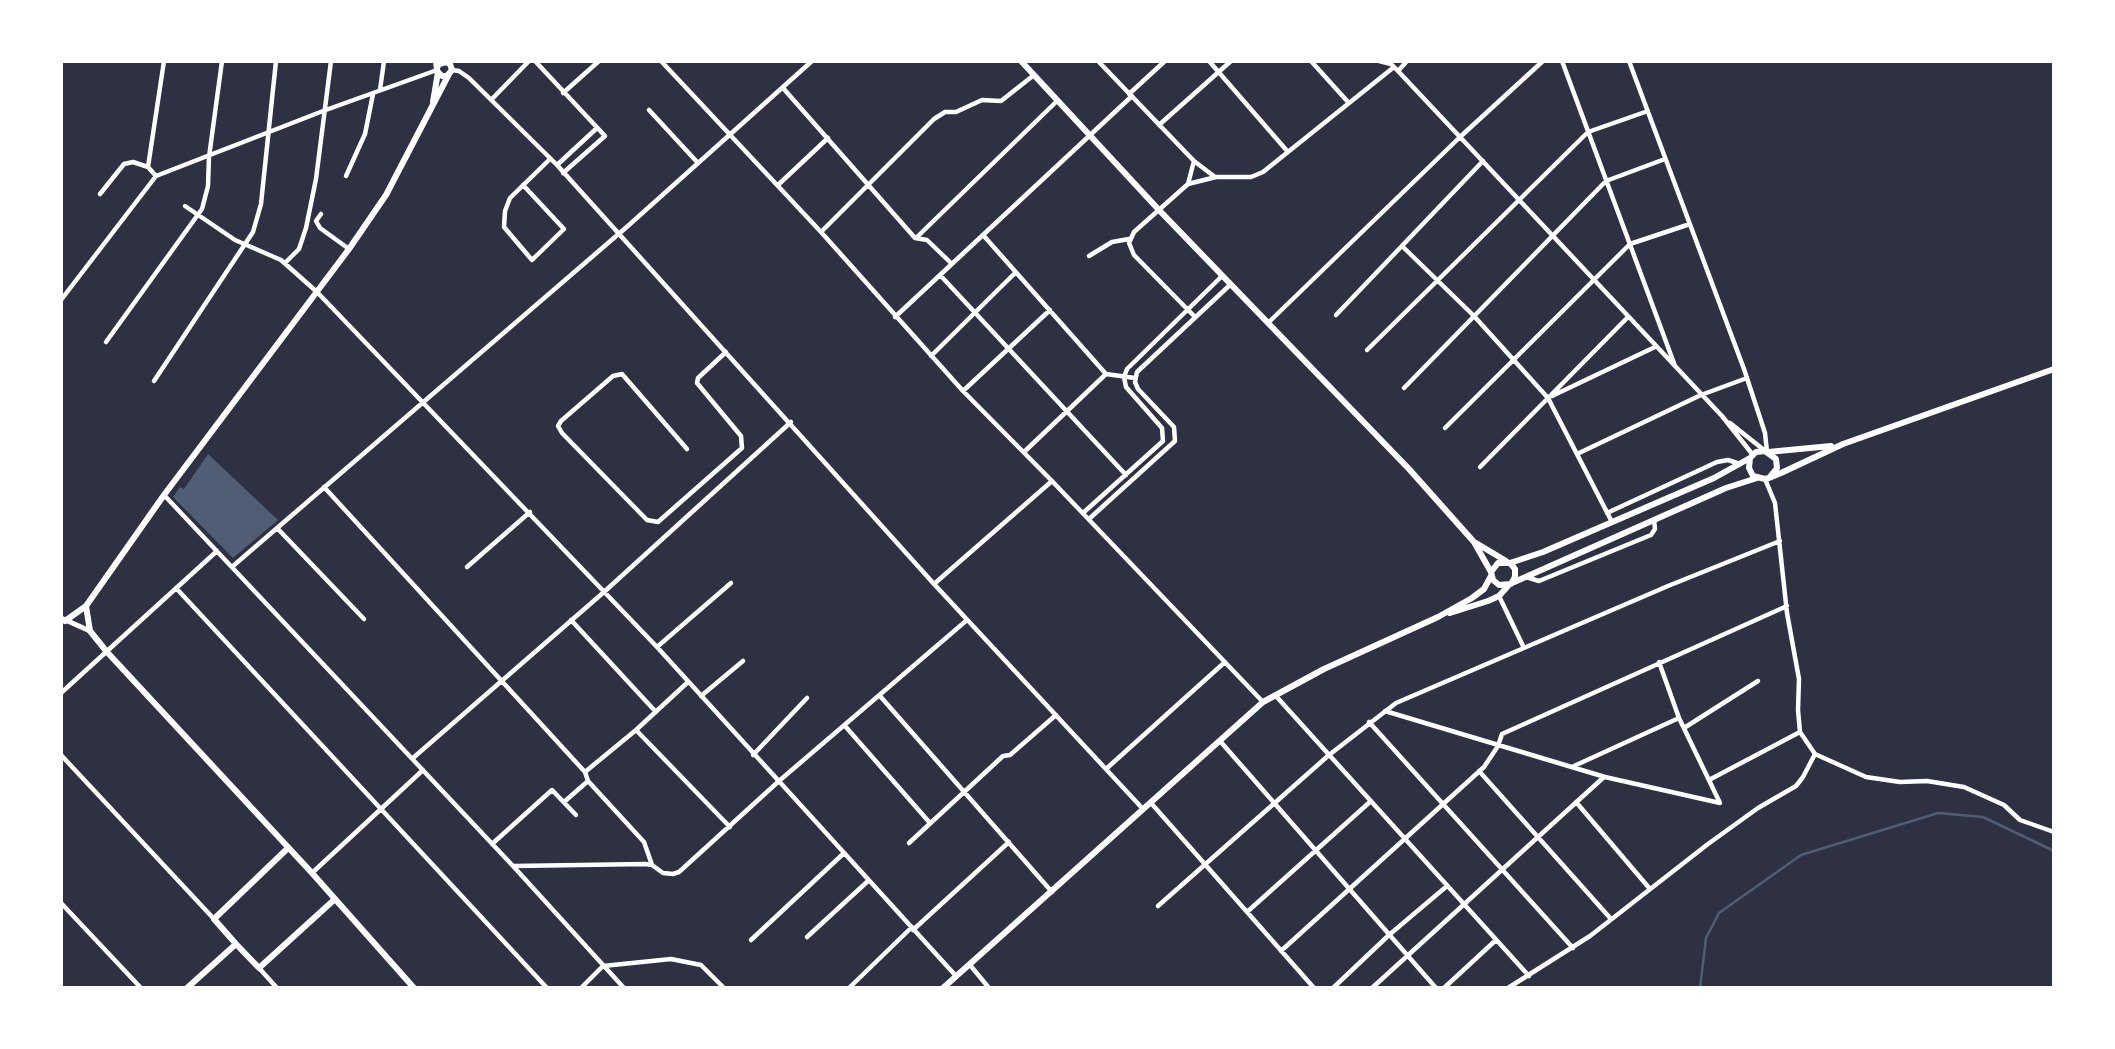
<!DOCTYPE html>
<html>
<head>
<meta charset="utf-8">
<style>
	body { margin:0 }
	#map { position:relative; width:2115px; height:1049px; overflow:hidden; background:#2d3142; font-family:Cabin,sans-serif }
	canvas { display:block }
	.frame { position:absolute; inset:0; border:63px solid #fff; pointer-events:none }
</style>
</head>
<body>
<div id="map">
<canvas width="2115" height="1049"></canvas>
<div class="frame"></div>
</div>
<script>
const g = document.querySelector('canvas').getContext('2d');
g.lineJoin = 'round';
function fillPath(path, color) {
  g.fillStyle = color;
  g.fill(path, 'evenodd');
}
function toPath(rows) {
  const path = new Path2D();
  for (const r of rows) {
    path.moveTo(r[0], r[1]);
    for (let i = 2; i < r.length; i += 2) path.lineTo(r[i], r[i + 1]);
  }
  return path;
}
function strokePath(path, color, width, dash) {
  g.strokeStyle = color;
  g.lineWidth = width;
  g.lineCap = dash ? 'butt' : 'round';
  g.setLineDash(dash || []);
  g.stroke(path);
}
fillPath(toPath([
	[208,454,278,520,233,558,173,497,180,487,184,489]
]), '#4f5d75');
strokePath(toPath([
	[1700,988,1706,938,1719,913,1801,855,1938,813,1983,817,2054,851]
]), '#4f5d75', 2.5);
strokePath(toPath([
	[535,61,605,136,563,173],
	[661,61,821,232,963,391,1052,481,1263,702],
	[1098,61,1194,161,1188,184,1134,232,1129,243,1134,255,1195,317],
	[1209,61,1288,152],
	[1311,61,1348,102],
	[1379,61,1391,64,1398,71,1722,416,1753,455],
	[1562,61,1675,366],
	[1629,61,1744,369,1765,433,1767,452],
	[452,70,459,71,469,78,557,165,934,584,1143,809],
	[1398,71,1407,61],
	[783,88,915,238,927,240,952,264],
	[380,90,384,61],
	[563,93,599,61],
	[1129,94,1165,61],
	[491,100,529,61],
	[649,110,698,163],
	[1159,125,1231,61],
	[1194,161,1215,177],
	[557,165,597,128],
	[156,176,148,167,164,61],
	[346,176,365,134,373,94],
	[1188,184,1216,177,1251,177,1263,172,1394,67],
	[523,185,564,229,532,260,504,227,505,211,510,198,550,159],
	[778,185,828,138],
	[100,194,124,164,133,162,148,167],
	[185,206,235,240,281,260,317,292,657,647,956,976],
	[321,214,316,221,320,228,349,249],
	[821,232,934,119,945,112,956,112,982,100,1001,101,1034,75],
	[983,235,1106,374,1135,378],
	[916,238,1057,101],
	[1402,246,1474,316,1548,398,1612,522],
	[1089,256,1112,242,1129,239],
	[285,263,299,249,306,228,316,179,331,61],
	[940,275,1126,475],
	[61,300,156,176,323,111,437,70],
	[1336,315,1483,161],
	[895,317,1132,96],
	[1268,323,1460,137,1543,61],
	[106,342,202,209,208,186,209,157,222,61],
	[1367,350,1588,132,1648,111],
	[931,356,1016,272],
	[154,381,253,232,261,204,276,61],
	[1404,388,1606,181,1665,159],
	[963,391,1050,310],
	[1552,396,1655,347],
	[1730,423,1764,450],
	[1445,428,1630,244,1690,224],
	[687,449,622,374,613,376,561,421,558,426,562,433,647,520,658,522,742,448,741,436,697,383,698,378,726,352],
	[1024,452,1106,374],
	[1577,454,1701,395,1747,378],
	[1480,467,1628,317],
	[1765,479,1775,503,1787,613,1799,679,1798,710,1800,732,1815,754,1866,777,1900,782,1927,781,1964,787,2004,805,2020,820,2054,832],
	[324,487,585,772,588,781,644,842,652,865],
	[164,495,513,866,624,988],
	[1083,513,1163,441,1162,428,1126,387,1124,377,1127,369,1222,276],
	[1607,513,1717,462,1728,460,1740,464],
	[1089,519,1175,441,1174,427,1138,389,1135,382,1137,372,1231,284],
	[278,529,364,619],
	[233,566,629,225,812,61],
	[467,567,530,512],
	[1526,577,1539,581,1651,535,1655,529,1654,520],
	[934,584,1052,481],
	[176,588,547,988],
	[1499,596,1524,648],
	[571,620,656,712],
	[657,647,731,583],
	[1659,662,1679,718,1720,803],
	[61,693,217,551],
	[1275,695,1529,976],
	[701,696,743,661],
	[880,696,1052,892],
	[1385,711,1605,777,1720,803],
	[1369,722,1573,948],
	[845,726,930,823],
	[1684,728,1758,681],
	[636,730,730,827],
	[1220,741,1436,988],
	[61,755,214,919],
	[753,755,807,698],
	[413,758,604,592,791,422],
	[1574,766,1679,718],
	[1106,769,1225,662],
	[1479,771,1611,919],
	[585,772,636,730,688,682],
	[1709,780,1800,732],
	[564,802,588,781],
	[1576,802,1650,889],
	[1151,803,1314,988],
	[909,843,1003,756,1010,755,1056,715],
	[492,844,552,790,576,815],
	[514,866,645,864,652,865,663,873,673,874,679,872,779,781,967,620],
	[312,873,423,770],
	[61,903,141,988],
	[1158,906,1329,755,1396,703,1668,586,1780,541],
	[1247,912,1371,801],
	[913,930,1009,842],
	[807,937,868,881],
	[751,940,843,854],
	[1281,951,1484,767,1498,746,1502,734,1787,606],
	[970,965,989,988],
	[259,968,277,988],
	[581,988,603,966,671,959,701,965,724,988],
	[849,988,912,927],
	[1333,988,1389,935,1447,886],
	[1372,988,1604,777],
	[1444,988,1496,940],
	[1508,988,1590,936,1708,844,1758,808,1796,786,1803,777,1815,754]
]), '#fff', 4.5);
strokePath(toPath([
	[61,618,90,631]
]), '#fff', 5);
strokePath(toPath([
	[1021,61,1159,210,1409,469,1474,542,1491,572],
	[1476,543,1506,561]
]), '#fff', 6);
strokePath(toPath([
	[436,61,437,70,438,72,442,76,447,76,452,70,450,64,446,62,439,64,437,68],
	[433,102,438,72],
	[1768,452,1831,446],
	[1769,478,1777,468,1776,459,1765,451,1756,452,1750,458,1749,468,1753,476,1765,479,1769,478,1781,473,1843,444,2054,369],
	[1510,563,1515,569,1515,577,1511,584,1499,585,1493,580,1491,572,1498,563,1510,563,1543,552,1714,478,1750,458],
	[1512,583,1726,488,1757,478],
	[1450,613,1488,601,1499,596,1508,586],
	[65,621,86,606],
	[287,849,214,919,236,944,259,968,335,899],
	[187,988,236,944],
	[414,988,312,873,107,652,90,631,86,606,164,495,349,249,386,195,449,74],
	[943,988,1263,702,1324,669,1438,617,1472,598,1484,589,1491,576]
]), '#fff', 6);
</script>
</body>
</html>
